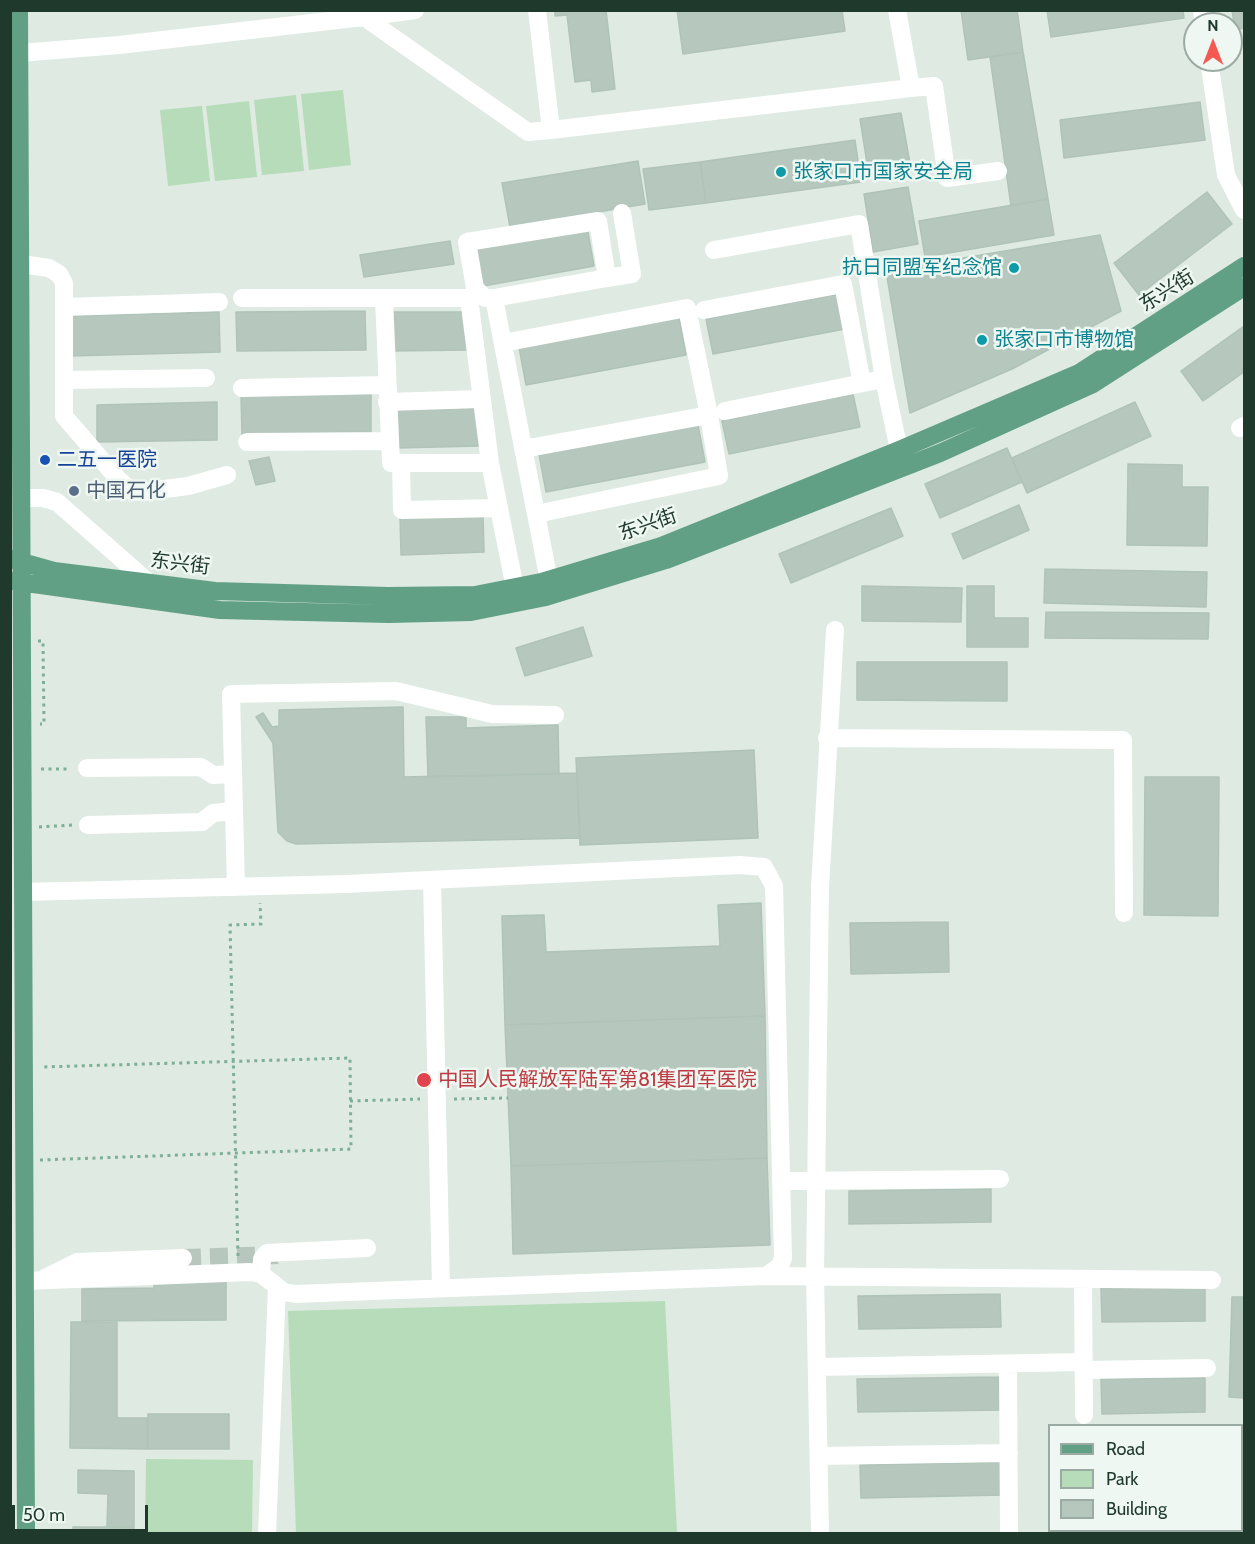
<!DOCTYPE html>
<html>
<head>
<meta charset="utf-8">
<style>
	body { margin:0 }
	#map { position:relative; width:1255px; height:1544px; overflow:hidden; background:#deeae2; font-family:Cabin,sans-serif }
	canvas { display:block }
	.frame { position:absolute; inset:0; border:12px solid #1f3a2d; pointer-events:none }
	.legend { position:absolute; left:1048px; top:1424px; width:195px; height:108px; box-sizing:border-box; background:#eef7f1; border:2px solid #9baba3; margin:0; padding:8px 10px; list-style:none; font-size:18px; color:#1f3a2d }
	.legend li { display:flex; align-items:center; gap:12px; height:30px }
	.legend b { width:30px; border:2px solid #9baba3 }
	.north { position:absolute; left:1183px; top:12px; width:60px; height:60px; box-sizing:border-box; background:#eef7f1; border:2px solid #9baba3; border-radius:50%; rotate:0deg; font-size:16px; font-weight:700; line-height:24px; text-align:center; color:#1f3a2d }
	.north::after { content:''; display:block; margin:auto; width:21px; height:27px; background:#f45952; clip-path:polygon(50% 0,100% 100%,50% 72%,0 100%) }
	.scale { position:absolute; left:12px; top:1505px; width:136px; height:27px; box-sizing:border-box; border:3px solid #1f3a2d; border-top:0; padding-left:8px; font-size:18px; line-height:21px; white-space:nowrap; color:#1f3a2d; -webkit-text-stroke:4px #eef7f1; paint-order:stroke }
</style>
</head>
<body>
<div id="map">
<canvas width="1255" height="1544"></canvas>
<div class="frame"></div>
<ul class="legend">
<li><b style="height:8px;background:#61a084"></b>Road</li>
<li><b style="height:16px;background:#b6dcb9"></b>Park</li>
<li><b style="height:16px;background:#b6c8bd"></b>Building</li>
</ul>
<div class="north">N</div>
<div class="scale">50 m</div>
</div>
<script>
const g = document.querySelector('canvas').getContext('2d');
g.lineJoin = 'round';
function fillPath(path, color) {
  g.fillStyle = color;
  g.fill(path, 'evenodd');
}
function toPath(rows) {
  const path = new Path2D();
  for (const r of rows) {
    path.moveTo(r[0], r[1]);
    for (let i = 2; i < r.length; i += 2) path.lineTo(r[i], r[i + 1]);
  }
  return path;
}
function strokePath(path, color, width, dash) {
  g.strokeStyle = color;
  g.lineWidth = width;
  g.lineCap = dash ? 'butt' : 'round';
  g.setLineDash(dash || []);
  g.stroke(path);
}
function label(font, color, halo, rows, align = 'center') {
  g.font = font + ' Cabin,"Noto Sans SC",sans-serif';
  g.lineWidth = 5;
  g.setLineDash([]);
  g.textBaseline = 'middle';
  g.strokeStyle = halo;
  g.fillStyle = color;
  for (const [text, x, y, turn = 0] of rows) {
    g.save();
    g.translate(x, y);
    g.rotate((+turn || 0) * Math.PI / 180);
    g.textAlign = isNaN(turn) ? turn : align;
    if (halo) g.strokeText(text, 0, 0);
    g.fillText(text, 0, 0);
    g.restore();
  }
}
fillPath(toPath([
	[343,90,351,165,309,170,301,94],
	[296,95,304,171,262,175,254,100],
	[249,101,257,177,215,181,206,106],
	[202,106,210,181,168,186,160,110],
	[665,1301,677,1533,296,1533,288,1311],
	[146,1459,253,1460,252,1533,145,1533]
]), '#b6dcb9');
const building = toPath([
	[555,10,606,10,615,89,592,92,591,80,575,82,567,15,555,16,555,10],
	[677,10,842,10,845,31,683,54,677,10],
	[961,10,1017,10,1023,52,968,60,961,10],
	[1047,10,1183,10,1184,18,1051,37,1047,10],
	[1232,10,1244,10,1244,32,1244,28,1235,30,1232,10],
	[1023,52,1048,199,1011,206,990,57,1023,52],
	[1200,102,1205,140,1064,158,1060,120,1200,102],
	[901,113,911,169,869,176,860,119,901,113],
	[855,140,861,182,706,203,700,162,855,140],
	[638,161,645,204,510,227,502,183,638,161],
	[700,162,706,203,649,210,643,169,700,162],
	[908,187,918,244,873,252,864,194,908,187],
	[1207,192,1232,224,1139,295,1114,263,1207,192],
	[1048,199,1054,235,925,257,919,221,1048,199],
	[587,227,594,266,478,287,471,248,587,227],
	[1100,235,1121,311,1012,369,910,413,886,271,1100,235],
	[450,241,454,264,364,277,360,255,450,241],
	[838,294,845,329,713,354,706,319,838,294],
	[365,311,366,350,237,351,236,312,365,311],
	[219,312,220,352,69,356,68,316,219,312],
	[388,312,467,312,468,350,389,351,388,312],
	[679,317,686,355,526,385,519,347,679,317],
	[1244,326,1244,372,1203,401,1181,371,1244,326],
	[371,394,371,432,242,434,241,395,371,394],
	[853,394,860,427,729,454,722,421,853,394],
	[217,402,217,440,97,442,97,405,217,402],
	[1135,402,1151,436,1027,493,1012,458,1135,402],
	[477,408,479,446,396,448,395,410,477,408],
	[698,425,705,462,546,492,539,454,698,425],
	[1007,448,1022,482,940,518,925,484,1007,448],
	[269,457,275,481,256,485,249,461,269,457],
	[1128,464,1182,465,1182,487,1208,487,1207,546,1127,545,1128,464],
	[1019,505,1029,530,963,559,952,534,1019,505],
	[891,508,903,536,791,583,779,554,891,508],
	[483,514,484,552,401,555,400,516,483,514],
	[1045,569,1207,572,1206,607,1044,603,1045,569],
	[862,586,962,588,961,622,862,621,862,586],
	[967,586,994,586,994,618,1028,618,1028,647,967,647,967,586],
	[1046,612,1209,613,1208,639,1045,638,1046,612],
	[583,627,592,656,525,676,516,648,583,627],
	[857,662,1007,662,1007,701,857,700,857,662],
	[403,707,404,777,577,773,580,838,296,844,287,841,278,832,273,743,256,717,263,713,272,727,279,726,279,710,403,707],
	[426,717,466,717,466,728,558,725,559,774,428,777,426,717],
	[754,750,758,838,580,845,576,758,754,750],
	[1145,777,1219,777,1218,916,1144,915,1145,777],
	[761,903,765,1016,505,1025,502,916,544,915,546,952,720,946,718,905,761,903],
	[948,922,949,972,851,974,850,923,948,922],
	[765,1016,767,1158,511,1166,505,1025,765,1016],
	[767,1158,770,1245,513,1254,511,1166,767,1158],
	[991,1189,991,1222,849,1224,849,1191,991,1189],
	[226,1281,226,1320,82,1321,82,1289,154,1288,154,1282,226,1281],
	[1205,1287,1205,1321,1102,1322,1101,1288,1205,1287],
	[1000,1294,1001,1327,859,1329,858,1296,1000,1294],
	[1232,1297,1244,1297,1244,1398,1229,1397,1232,1297],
	[71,1322,117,1322,117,1418,147,1418,147,1449,70,1448,71,1322],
	[999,1377,1000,1410,858,1412,857,1379,999,1377],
	[1205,1378,1205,1412,1102,1414,1101,1379,1205,1378],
	[148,1414,229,1414,229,1449,148,1449,148,1414],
	[1003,1462,1003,1495,861,1498,860,1465,1003,1462],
	[78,1470,134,1471,134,1527,107,1527,108,1494,78,1493,78,1470],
	[73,1527,134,1527,134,1534,73,1534,73,1527]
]);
fillPath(building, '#b6c8bd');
strokePath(building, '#b0c3b8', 1.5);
strokePath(toPath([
	[183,1258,278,1255]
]), '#b8c7be', 18, [18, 9]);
strokePath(toPath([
	[38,641,43,641,44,724,40,724],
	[41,769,71,769],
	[39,827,72,825],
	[454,1099,508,1098],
	[350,1101,420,1099],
	[40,1160,351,1149,350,1058,41,1067],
	[238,1256,230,925,261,924,260,903]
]), '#7eae95', 3, [3, 4.5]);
strokePath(toPath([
	[537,10,551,130,911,88,897,10],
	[1202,10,1204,24],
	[364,17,528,132,551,130],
	[364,17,415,10],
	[19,53,119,45,364,17,369,10],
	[1209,60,1226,175,1244,210],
	[911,88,934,86,947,178,998,171],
	[714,250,859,224,884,379,899,450],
	[21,264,49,268,59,274,64,283,64,416,119,480,132,491,141,492,188,486,227,475],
	[607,278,632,274,622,213],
	[242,298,469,298,490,463],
	[384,298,391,463,490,463,515,588],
	[494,298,485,298,475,288,467,242,598,221,607,278,494,298,549,581],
	[64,307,219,302],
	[704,310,843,284,862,383],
	[503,343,687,308,709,415,719,476,536,514],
	[64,380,206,378],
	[242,388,387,385],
	[387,402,481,399],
	[725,411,873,381],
	[1240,428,1244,426],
	[247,442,389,441],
	[523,449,709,415],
	[401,463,402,510,499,508],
	[22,498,43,498,57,502,149,583,148,589],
	[827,738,1123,740,1124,913],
	[87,768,201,767,213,775,233,774],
	[88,825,202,822,213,813,234,811],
	[432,880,441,1288],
	[236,887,231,694,396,691,492,714,555,715],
	[23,892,346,884,740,865,764,867,774,886,783,1258,780,1266,766,1276,295,1294,284,1292,261,1274,250,1272,25,1281],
	[782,1181,1000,1179],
	[261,1274,262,1259,267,1253,367,1248],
	[766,1276,1212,1280],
	[45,1278,77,1262,183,1258],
	[1083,1279,1084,1415],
	[1008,1364,1009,1534],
	[817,1367,1084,1362],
	[1084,1370,1207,1368],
	[819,1456,1009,1453],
	[267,1534,277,1287],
	[820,1534,815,1276,820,888,835,630]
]), '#fff', 18);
strokePath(toPath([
	[19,10,26,1534],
	[11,559,54,571,215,591,388,596,475,595,541,582,661,546,899,450,1079,373,1244,266],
	[12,581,220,610,389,614,471,612,546,597,666,560,940,453,1093,384,1244,287]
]), '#61a084', 18);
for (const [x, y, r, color] of [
	[781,172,6,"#0f9aa8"],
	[1014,268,6,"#0f9aa8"],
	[982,340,6,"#0f9aa8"],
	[45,460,6,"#1a4fb4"],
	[74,491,6,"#5c6f8a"],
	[424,1080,8,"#e0444e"]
]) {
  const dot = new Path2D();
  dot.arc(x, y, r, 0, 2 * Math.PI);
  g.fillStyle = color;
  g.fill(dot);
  strokePath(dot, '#eef7f1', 2);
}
label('20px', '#0d838f', '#eef7f1', [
	["张家口市国家安全局",793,172],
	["抗日同盟军纪念馆",1002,268,"right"],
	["张家口市博物馆",994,340]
], 'left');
label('20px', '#1f3a2d', '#eef7f1', [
	["东兴街",1167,291,-32],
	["东兴街",648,525,-19],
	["东兴街",180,564,7]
]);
label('20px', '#164399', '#eef7f1', [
	["二五一医院",57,460]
], 'left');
label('20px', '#4e5e75', '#eef7f1', [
	["中国石化",86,491]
], 'left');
label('20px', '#be3a42', '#eef7f1', [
	["中国人民解放军陆军第81集团军医院",438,1080]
], 'left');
</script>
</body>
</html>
